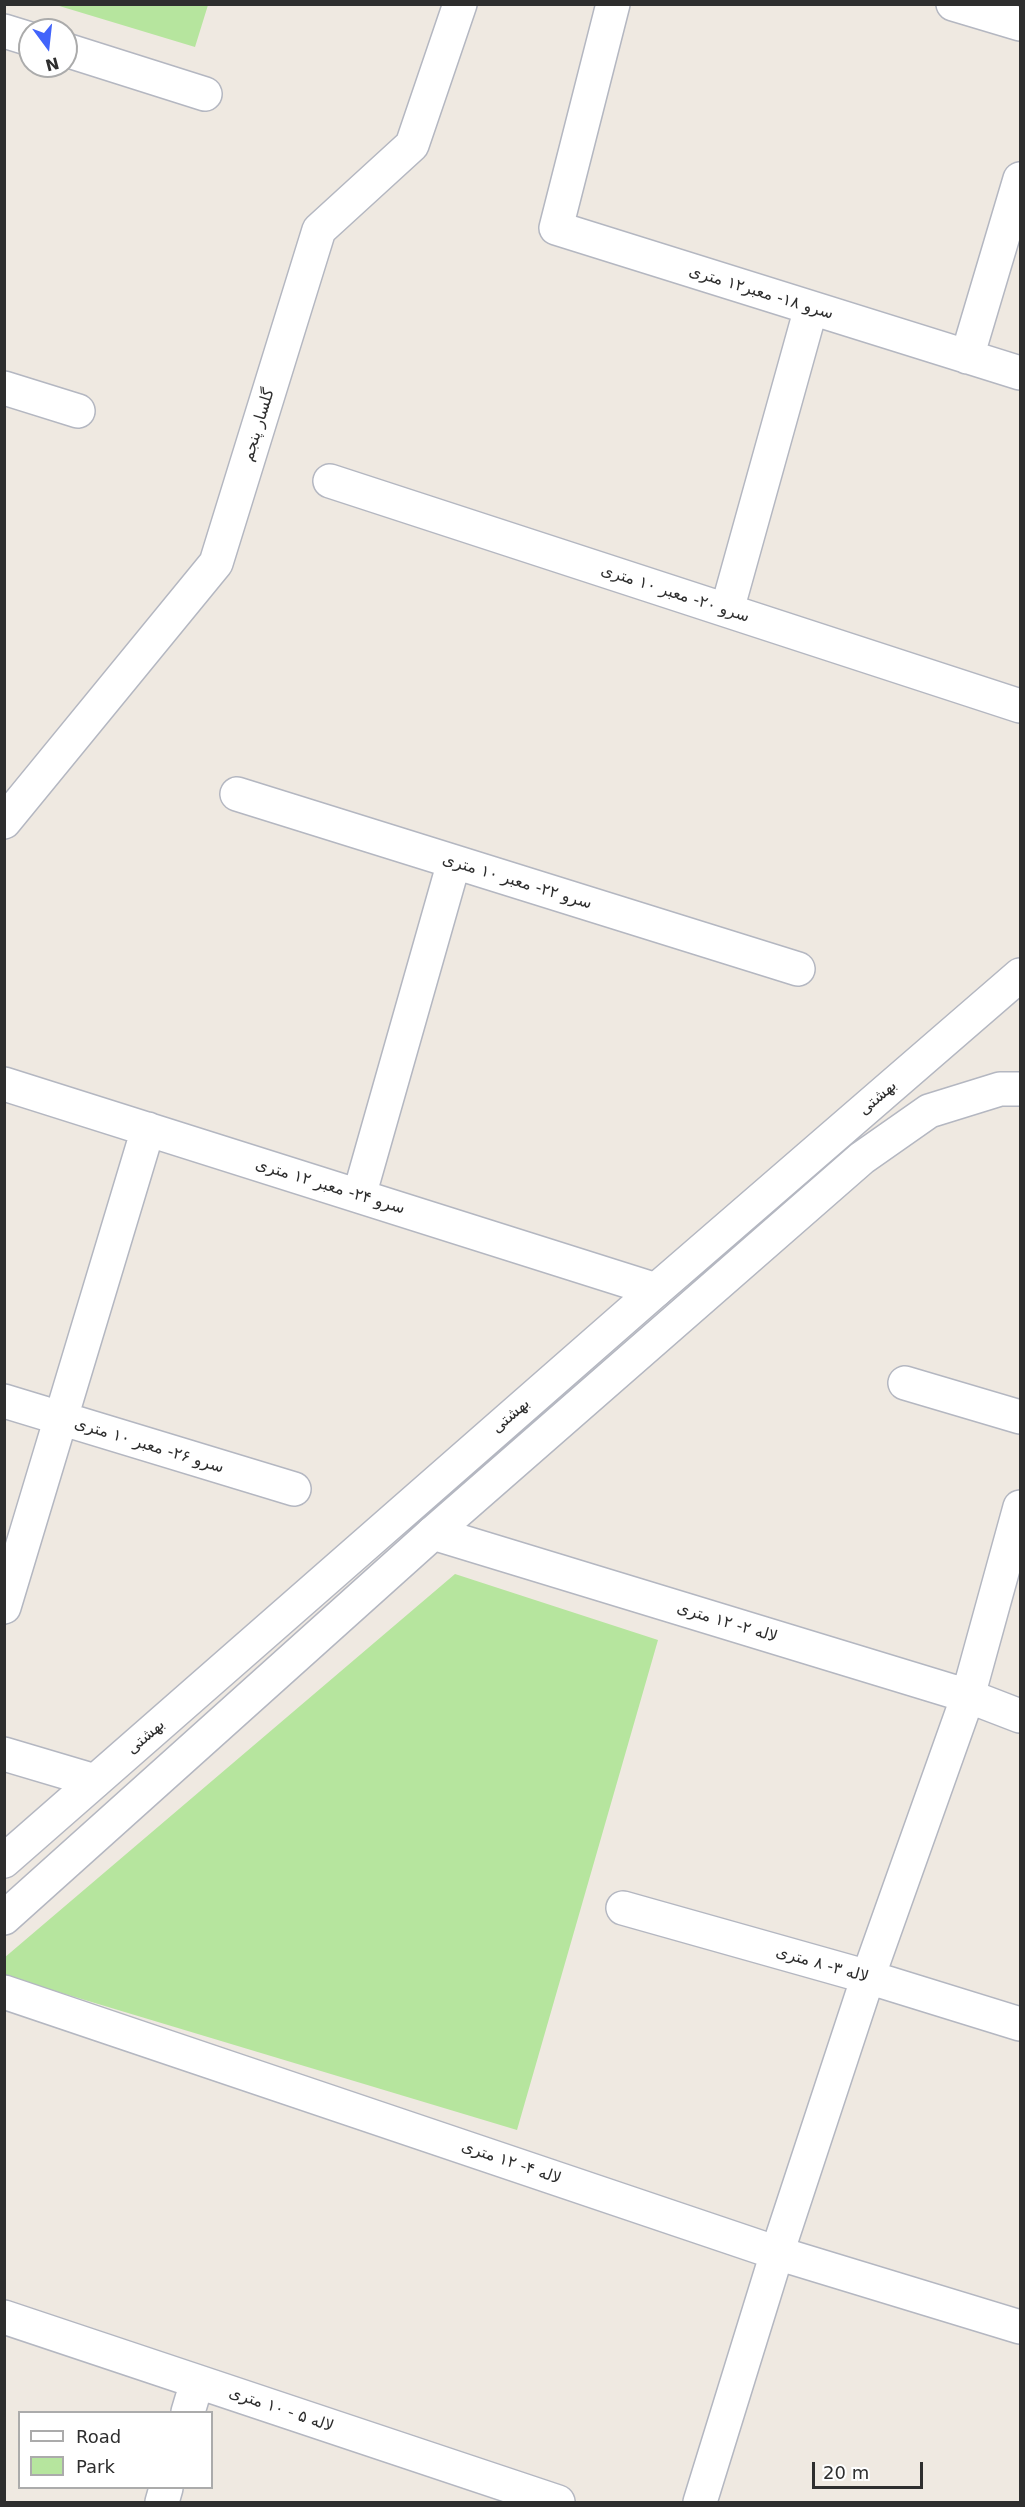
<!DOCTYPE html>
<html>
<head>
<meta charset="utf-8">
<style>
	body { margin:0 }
	#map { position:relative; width:1025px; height:2507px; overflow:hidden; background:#efe9e1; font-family:"DejaVu Sans",sans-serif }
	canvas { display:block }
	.frame { position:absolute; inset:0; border:6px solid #2e2e2e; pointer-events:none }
	.legend { position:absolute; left:18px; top:2411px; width:195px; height:78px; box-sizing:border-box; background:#fff; border:2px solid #ababab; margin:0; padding:8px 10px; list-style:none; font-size:18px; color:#2e2e2e }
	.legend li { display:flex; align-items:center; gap:12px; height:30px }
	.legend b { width:30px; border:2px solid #ababab }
	.north { position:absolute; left:18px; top:18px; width:60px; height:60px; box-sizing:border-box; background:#fff; border:2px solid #ababab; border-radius:50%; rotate:165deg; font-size:16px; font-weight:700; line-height:24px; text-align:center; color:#2e2e2e }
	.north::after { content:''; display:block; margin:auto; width:21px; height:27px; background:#4264fb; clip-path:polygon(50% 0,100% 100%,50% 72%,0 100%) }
	.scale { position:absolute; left:812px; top:2462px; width:111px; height:27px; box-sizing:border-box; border:3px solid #2e2e2e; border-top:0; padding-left:8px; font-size:18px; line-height:21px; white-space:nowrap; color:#2e2e2e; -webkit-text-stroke:4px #fff; paint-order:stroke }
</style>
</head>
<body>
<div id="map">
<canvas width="1025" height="2507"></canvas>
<div class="frame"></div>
<ul class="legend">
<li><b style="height:8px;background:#fff"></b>Road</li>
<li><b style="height:16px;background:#b6e59e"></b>Park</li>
</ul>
<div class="north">N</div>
<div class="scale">20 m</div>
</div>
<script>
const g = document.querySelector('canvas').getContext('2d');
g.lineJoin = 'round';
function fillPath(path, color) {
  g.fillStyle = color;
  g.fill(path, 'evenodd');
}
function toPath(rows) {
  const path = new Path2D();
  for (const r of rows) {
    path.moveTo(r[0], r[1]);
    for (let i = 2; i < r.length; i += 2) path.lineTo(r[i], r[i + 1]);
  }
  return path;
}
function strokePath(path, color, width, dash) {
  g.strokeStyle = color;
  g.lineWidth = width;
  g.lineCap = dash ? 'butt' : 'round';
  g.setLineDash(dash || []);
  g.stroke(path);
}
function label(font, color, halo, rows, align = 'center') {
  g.font = font + ' "DejaVu Sans",Cairo,sans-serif';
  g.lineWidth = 6;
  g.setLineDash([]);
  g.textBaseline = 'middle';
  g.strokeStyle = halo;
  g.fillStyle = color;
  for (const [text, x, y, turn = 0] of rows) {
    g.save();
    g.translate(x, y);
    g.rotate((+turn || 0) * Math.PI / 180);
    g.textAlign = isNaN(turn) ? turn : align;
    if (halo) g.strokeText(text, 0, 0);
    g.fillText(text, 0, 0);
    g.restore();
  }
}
fillPath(toPath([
	[56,5,208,5,195,47],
	[455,1574,658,1640,517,2130,5,1976,4,1958]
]), '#b6e59e');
const street = toPath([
	[613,4,556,228,1020,373],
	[953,4,1020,24],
	[4,31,30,39],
	[66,50,205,94],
	[967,357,1020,179],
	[4,388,78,411],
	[330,481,1020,706],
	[727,610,811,308],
	[237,794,798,969],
	[4,1084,656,1290],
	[359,1196,454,862],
	[905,1383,1020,1417],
	[4,1401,294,1489],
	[433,1533,968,1696,1020,1716],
	[4,1607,148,1129],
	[4,1754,95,1781],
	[623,1908,868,1977,1020,2024],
	[4,1992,777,2253,1020,2327],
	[4,2317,558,2502],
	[188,2412,197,2382],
	[162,2502,166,2488],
	[700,2502,777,2253,868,1977,968,1696,1020,1507]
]);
const secondary = toPath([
	[4,822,216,563,319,230,412,145,460,4],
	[4,1861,656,1290,1020,975],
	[4,1918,433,1533,862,1158,929,1111,1000,1089,1020,1089]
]);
strokePath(street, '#b4b7c1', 36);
strokePath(secondary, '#b4b7c1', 36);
strokePath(street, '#fff', 33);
strokePath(secondary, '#fff', 33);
label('16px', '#2e2e2e', '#fff', [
	["سرو ۱۸- معبر۱۲ متری",761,293,17],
	["گلسار پنجم",259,425,-73],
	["سرو ۲۰- معبر ۱۰ متری",675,594,18],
	["سرو ۲۲- معبر ۱۰ متری",517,882,17],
	["بهشتی",878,1098,-41],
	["سرو ۲۴- معبر ۱۲ متری",330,1187,17],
	["بهشتی",511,1416,-41],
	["سرو ۲۶- معبر ۱۰ متری",149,1446,17],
	["لاله ۲- ۱۲ متری",727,1623,17],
	["بهشتی",146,1737,-41],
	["لاله ۳- ۸ متری",822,1965,16],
	["لاله ۴- ۱۲ متری",511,2163,19],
	["لاله ۵ - ۱۰ متری",281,2410,19]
]);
</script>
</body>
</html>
